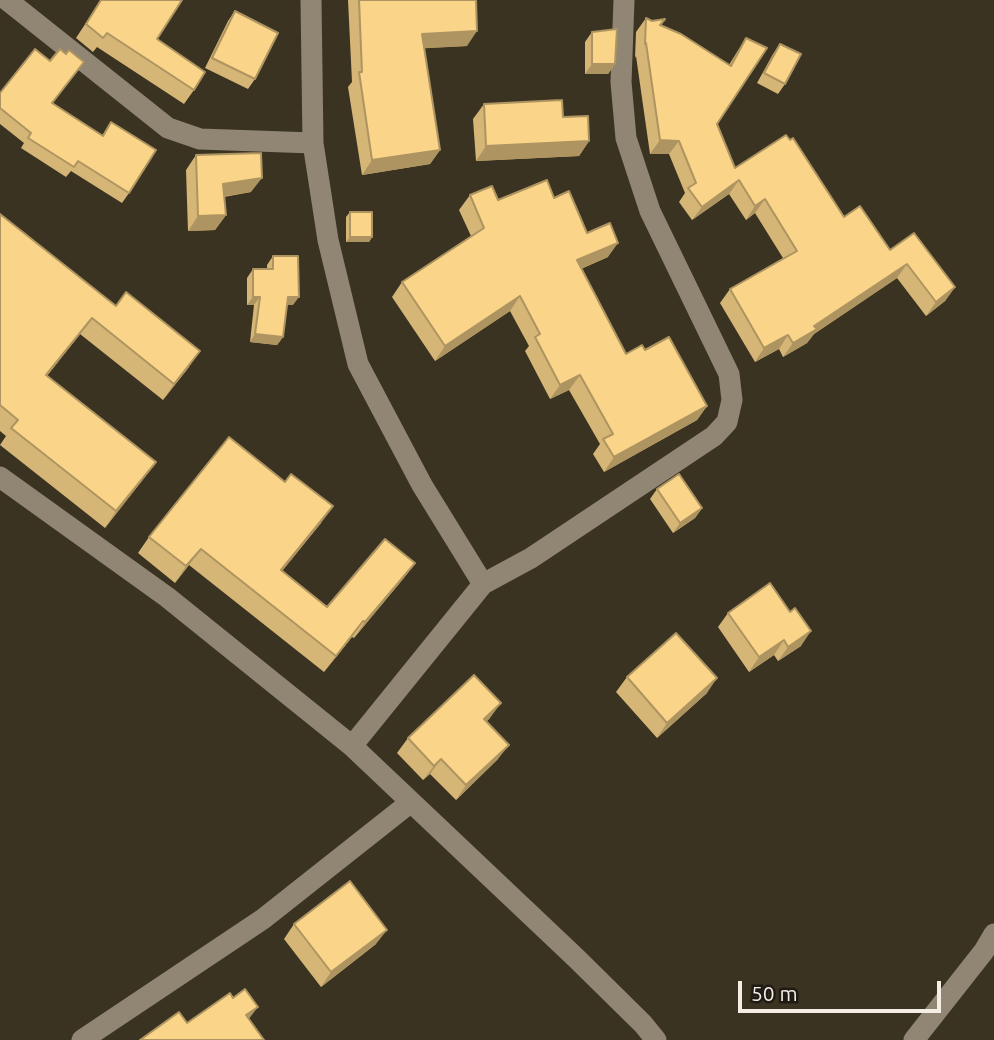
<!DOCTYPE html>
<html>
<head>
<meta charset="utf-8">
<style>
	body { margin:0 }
	#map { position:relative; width:994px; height:1040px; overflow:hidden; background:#3b3322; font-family:Ubuntu,sans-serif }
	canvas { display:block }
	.scale { position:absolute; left:738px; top:981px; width:203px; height:32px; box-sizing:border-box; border:4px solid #f4eee4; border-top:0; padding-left:9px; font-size:21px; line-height:24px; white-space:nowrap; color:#f4eee4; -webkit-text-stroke:5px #1f1b14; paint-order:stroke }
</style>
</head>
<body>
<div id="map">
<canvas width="994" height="1040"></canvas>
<div class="scale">50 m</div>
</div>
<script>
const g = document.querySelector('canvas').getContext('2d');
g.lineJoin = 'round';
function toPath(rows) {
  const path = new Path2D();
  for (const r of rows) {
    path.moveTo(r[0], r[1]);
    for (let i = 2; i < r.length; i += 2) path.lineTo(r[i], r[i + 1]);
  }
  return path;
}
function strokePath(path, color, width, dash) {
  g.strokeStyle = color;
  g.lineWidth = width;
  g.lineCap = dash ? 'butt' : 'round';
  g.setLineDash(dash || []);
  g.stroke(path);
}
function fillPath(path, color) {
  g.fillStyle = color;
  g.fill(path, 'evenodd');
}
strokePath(toPath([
	[7,0,168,128,200,139,313,143],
	[311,0,313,143,328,240,358,364,422,485,483,584],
	[0,477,167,597,352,746,576,958,643,1024,656,1040],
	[352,746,483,584,531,558,714,436,727,422,732,400,729,374,650,211,626,138,621,82,624,0],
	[82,1040,263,919,411,802],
	[914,1040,984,951,994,934]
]), '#908673', 21);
fillPath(toPath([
	[101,0,182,0,157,39,194,90,184,104,97,47,93,52,76,38],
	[348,0,476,0,467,46,424,48,440,150,430,164,362,175,348,87,352,82],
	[235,11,255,79,248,89,205,68,228,21],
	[646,18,652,21,665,19,661,25,729,65,737,52,746,38,717,124,735,168,844,217,890,250,955,287,945,301,926,316,897,278,814,334,807,343,783,357,779,349,755,362,720,303,730,289,783,258,755,213,746,220,729,194,692,220,679,202,685,193,669,154,650,154,636,56,635,58,636,32],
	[592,32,615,64,608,74,585,74,585,42],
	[780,44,785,84,778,94,757,83,773,54],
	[66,54,84,62,53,103,102,136,111,122,129,193,122,203,71,171,66,177,21,148,24,143,0,124,0,93,50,61],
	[484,104,563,117,589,141,579,156,476,161,473,119],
	[196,155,251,192,224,197,226,215,215,230,188,231,186,170],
	[470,195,498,200,554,198,608,257,581,269,626,354,645,350,707,406,697,420,604,472,593,454,600,444,569,390,550,399,525,351,529,346,510,311,435,361,392,297,402,282,471,236,459,210],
	[350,212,372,237,369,242,346,242,346,217],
	[0,214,189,367,163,400,80,334,47,376,144,478,105,528,0,445,6,436,0,431],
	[273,256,293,305,287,305,283,337,277,345,250,342,254,305,247,305,247,278,253,269,267,269,267,265],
	[657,489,702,508,695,518,673,533,650,499],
	[321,523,282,571,327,607,415,563,403,579,354,638,352,637,324,672,189,565,175,583,138,553,149,537],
	[728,613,801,646,778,661,774,655,749,672,718,627],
	[627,677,707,693,657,738,616,692],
	[490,718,486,722,498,759,456,800,430,774,423,780,397,753,408,738],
	[294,924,376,944,321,987,284,939]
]), '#d6b676');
fillPath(toPath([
	[477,31,467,46,412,49,422,34],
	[592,64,615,64,608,74,585,74],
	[660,140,679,141,669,154,650,154],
	[589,141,579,156,476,161,486,146],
	[440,150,430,164,362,175,372,160],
	[262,178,251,192,213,198,223,184],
	[739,180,729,194,692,220,702,207],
	[765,199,755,213,746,220,755,206],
	[226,215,215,230,188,231,198,216],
	[350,237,372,237,369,242,346,242],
	[618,243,608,257,566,275,577,260],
	[907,264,897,278,814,334,807,343,783,357,793,343,814,326],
	[955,287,945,301,926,316,936,302],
	[520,296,510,311,435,361,445,346],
	[253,297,260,297,254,305,247,305],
	[288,297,299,297,293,305,282,305],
	[92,318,80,334,34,391,46,375],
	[255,334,283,337,277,345,250,342],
	[788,335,779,349,755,362,764,348],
	[200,351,189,367,163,400,174,384],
	[580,375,569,390,550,399,560,385],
	[707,406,697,420,604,472,614,457],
	[156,462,144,478,105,528,116,511],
	[333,506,321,523,270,586,281,570],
	[702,508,695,518,673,533,680,523],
	[201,549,189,565,175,583,186,566],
	[415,563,403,579,354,638,365,622],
	[363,621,352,637,324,672,336,656],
	[811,631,801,646,778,661,788,647],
	[784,640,774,655,749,672,759,657],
	[717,678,707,693,657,738,667,723],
	[501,703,490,718,473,734,484,719],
	[509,745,498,759,456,800,466,785],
	[441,759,430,774,423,780,434,766],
	[387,930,376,944,321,987,331,972],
	[258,1007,248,1020,246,1015]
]), '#ae9460');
const building = toPath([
	[101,0,182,0,157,39,205,72,194,90,107,33,103,38,86,24,101,0],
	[359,0,476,0,477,31,422,34,440,150,372,160,359,72,362,72,359,0],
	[235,11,278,33,255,79,212,58,235,11],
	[646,18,652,21,665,19,660,25,681,34,731,66,746,38,767,48,717,124,735,168,786,135,790,140,793,138,844,217,860,206,890,250,914,233,955,287,936,302,907,264,814,326,817,329,793,343,788,335,764,348,730,289,797,251,765,199,755,206,739,180,702,207,688,188,696,183,679,141,660,140,646,43,645,44,646,18],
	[617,29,615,64,592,64,592,32,617,29],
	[780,44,801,54,785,84,764,73,780,44],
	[35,49,50,61,60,49,66,54,69,50,84,62,52,103,103,136,111,122,156,150,129,193,78,161,74,167,28,138,31,133,0,108,0,93,35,49],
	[562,100,563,117,588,116,589,141,486,146,484,104,562,100],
	[261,153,262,178,223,184,226,215,198,216,196,155,261,153],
	[547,180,554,198,569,191,587,233,610,223,618,243,577,260,626,354,642,345,645,350,669,337,707,406,614,457,603,439,613,434,580,375,560,385,535,337,540,334,520,296,445,346,402,282,484,228,470,195,492,186,498,200,547,180],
	[350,212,372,212,372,237,350,237,350,212],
	[0,214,116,306,126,292,200,351,174,384,92,318,46,375,156,462,116,511,11,428,18,420,0,405,0,214],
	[273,256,298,256,299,297,288,297,283,337,255,334,260,297,253,297,253,269,273,269,273,256],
	[229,437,285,482,291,474,333,506,281,570,327,607,385,539,415,563,365,622,363,621,336,656,201,549,186,566,149,537,229,437],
	[679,474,702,508,680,523,657,489,679,474],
	[770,583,790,612,795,608,811,631,788,647,784,640,759,657,728,613,770,583],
	[676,633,717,678,667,723,627,677,676,633],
	[474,675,501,703,484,719,509,745,466,785,441,759,434,766,408,738,474,675],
	[350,881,387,930,331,972,294,924,350,881],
	[245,989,258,1007,246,1015,264,1040,140,1040,179,1012,187,1023,230,993,233,998,245,989]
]);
fillPath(building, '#f9d489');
strokePath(building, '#ae9460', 2);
</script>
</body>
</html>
